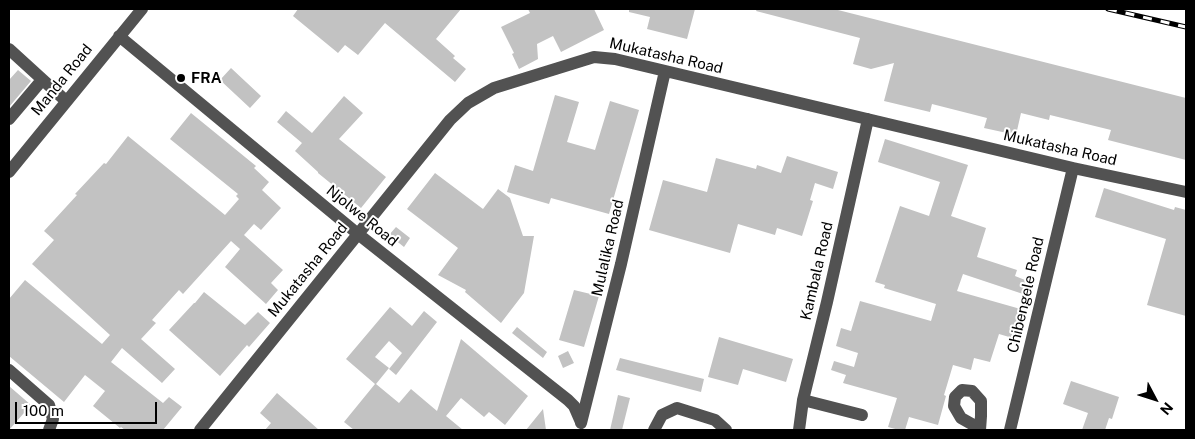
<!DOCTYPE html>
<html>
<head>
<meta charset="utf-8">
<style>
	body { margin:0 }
	#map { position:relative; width:1195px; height:439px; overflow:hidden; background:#fff; font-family:"Public Sans",sans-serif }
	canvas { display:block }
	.frame { position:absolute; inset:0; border:10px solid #000; pointer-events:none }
	.north { position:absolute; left:1130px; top:374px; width:50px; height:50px; -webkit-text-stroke:4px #fff; paint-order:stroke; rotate:130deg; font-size:14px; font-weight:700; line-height:20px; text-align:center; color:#000 }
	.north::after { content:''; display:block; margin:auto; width:18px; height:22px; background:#000; clip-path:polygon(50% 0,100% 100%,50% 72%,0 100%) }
	.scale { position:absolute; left:15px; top:402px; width:142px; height:22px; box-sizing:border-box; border:2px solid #000; border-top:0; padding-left:6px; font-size:15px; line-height:18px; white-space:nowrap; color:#000; -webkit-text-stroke:4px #fff; paint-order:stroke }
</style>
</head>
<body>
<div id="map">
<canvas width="1195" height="439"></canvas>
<div class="frame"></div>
<div class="north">N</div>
<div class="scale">100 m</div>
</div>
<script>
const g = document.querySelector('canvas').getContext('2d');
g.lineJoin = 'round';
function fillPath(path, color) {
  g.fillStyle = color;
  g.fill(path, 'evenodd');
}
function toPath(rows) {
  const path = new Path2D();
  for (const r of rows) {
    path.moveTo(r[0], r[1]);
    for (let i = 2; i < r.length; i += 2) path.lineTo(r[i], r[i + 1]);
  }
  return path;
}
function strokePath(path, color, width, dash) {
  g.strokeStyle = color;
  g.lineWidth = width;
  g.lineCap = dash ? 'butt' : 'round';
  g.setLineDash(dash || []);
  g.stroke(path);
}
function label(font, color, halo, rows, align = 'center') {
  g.font = font + ' "Public Sans",sans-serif';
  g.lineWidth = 4;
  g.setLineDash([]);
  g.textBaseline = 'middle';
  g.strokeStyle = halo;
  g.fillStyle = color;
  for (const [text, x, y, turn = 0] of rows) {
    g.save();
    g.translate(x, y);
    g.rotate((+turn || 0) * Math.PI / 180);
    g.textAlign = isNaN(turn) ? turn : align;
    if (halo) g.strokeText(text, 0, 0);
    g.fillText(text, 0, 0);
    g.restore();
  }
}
fillPath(toPath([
	[298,9,461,9,436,39,455,56,453,58,466,69,455,82,385,23,358,55,345,45,338,53,293,16],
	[528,9,594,9,604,30,561,52,553,36,537,44,538,59,519,69,512,54,514,53,501,27,530,13],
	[629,9,695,9,687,39,647,29,650,17,629,12],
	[757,9,834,9,1186,98,1186,160,1108,140,1111,130,1050,115,1049,120,1021,113,1016,135,984,128,987,118,932,104,930,112,884,101,894,63,871,69,853,64,860,38,756,11],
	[231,68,261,96,250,108,220,80],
	[18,70,31,81,9,107,9,80],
	[555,95,579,102,567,142,595,150,610,101,639,110,609,214,551,198,549,204,507,192,515,165,533,171],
	[344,96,363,113,339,139,386,177,361,208,318,173,318,172,295,151,302,143,277,122,286,111,312,133],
	[191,113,256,166,254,168,269,182,262,190,281,208,261,230,254,224,244,235,283,270,271,283,278,290,266,304,225,267,240,249,231,241,183,294,179,290,152,320,156,323,141,339,175,369,162,383,122,348,111,362,163,403,169,397,182,407,163,430,125,430,121,427,120,428,93,406,105,391,85,375,64,402,9,356,9,299,25,280,102,344,110,335,32,264,54,240,44,231,77,195,75,194,104,163,106,164,128,136,225,215,239,199,236,196,238,194,170,139],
	[885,139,968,165,951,216,986,228,977,257,1017,270,1015,276,1030,282,1026,295,963,274,957,291,1024,310,1016,339,999,334,990,362,974,358,971,370,953,365,944,395,946,396,938,425,909,417,905,430,899,430,888,427,897,398,843,383,846,375,831,370,834,361,854,367,858,353,836,346,841,328,851,331,860,301,931,321,936,304,884,288,885,285,875,282,900,206,929,216,940,182,878,162],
	[787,156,838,172,833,189,815,183,810,200,813,201,802,236,777,228,775,235,738,224,730,253,649,230,663,180,707,192,716,158,756,169,757,165,781,173],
	[435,173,483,209,498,189,510,198,523,236,534,236,524,293,501,323,465,292,466,290,438,275,458,248,407,209],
	[1104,188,1174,210,1175,207,1186,210,1186,316,1147,305,1166,239,1095,217],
	[396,227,410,238,404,247,389,235],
	[574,290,599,296,584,347,559,340],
	[204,292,245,325,258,312,270,323,249,347,247,345,220,376,169,330,194,303,195,303],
	[390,307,412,326,424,311,437,322,396,375,389,369,402,353,389,341,375,357,389,368,376,384,399,403,411,389,437,411,461,339,528,396,505,425,489,412,484,417,461,398,446,416,463,430,354,430,344,422,375,384,346,359],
	[517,327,547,352,543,358,512,333],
	[719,337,793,359,786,382,743,369,738,385,708,377],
	[568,351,574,363,563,368,558,356],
	[620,358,704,379,701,392,616,370],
	[1071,381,1119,397,1112,419,1109,418,1105,430,1082,430,1088,413,1063,404],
	[9,386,31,405,9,430],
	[277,393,319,430,265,430,271,423,260,413],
	[618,395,630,398,622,430,610,430],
	[543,409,546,430,526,430]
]), '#c2c2c2');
strokePath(toPath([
	[119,36,358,234,568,400,574,406,581,422],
	[9,49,66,101],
	[9,119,42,80],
	[9,172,142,9],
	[9,370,49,405,53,419,49,430],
	[803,400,862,415],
	[581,423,621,264,665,71],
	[980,427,977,427,961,418,954,406,955,397,962,390,972,391,981,401,981,416,980,430],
	[200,430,450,120,468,103,494,88,594,57,615,59,1073,168,1186,192],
	[654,430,662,415,677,408,715,420,726,430],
	[799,430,803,400,827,302,868,119],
	[1010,430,1073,168]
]), '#525252', 12);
const rail = toPath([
	[1108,9,1186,27]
]);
strokePath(rail, '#000', 5);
strokePath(rail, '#fff', 3, [9]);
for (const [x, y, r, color] of [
	[181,78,5,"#000"]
]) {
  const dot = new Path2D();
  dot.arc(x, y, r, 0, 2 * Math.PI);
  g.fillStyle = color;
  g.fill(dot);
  strokePath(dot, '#fff', 2);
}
label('15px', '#000', '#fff', [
	["Mukatasha Road",666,56,13],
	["Manda Road",62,80,-51],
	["Mukatasha Road",1060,148,13],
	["Njolwe Road",362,216,39],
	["Mulalika Road",608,248,-77],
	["Mukatasha Road",308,270,-51],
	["Kambala Road",817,271,-77],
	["Chibengele Road",1026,295,-77]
]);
label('bold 15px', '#000', '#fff', [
	["FRA",191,78]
], 'left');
</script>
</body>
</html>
